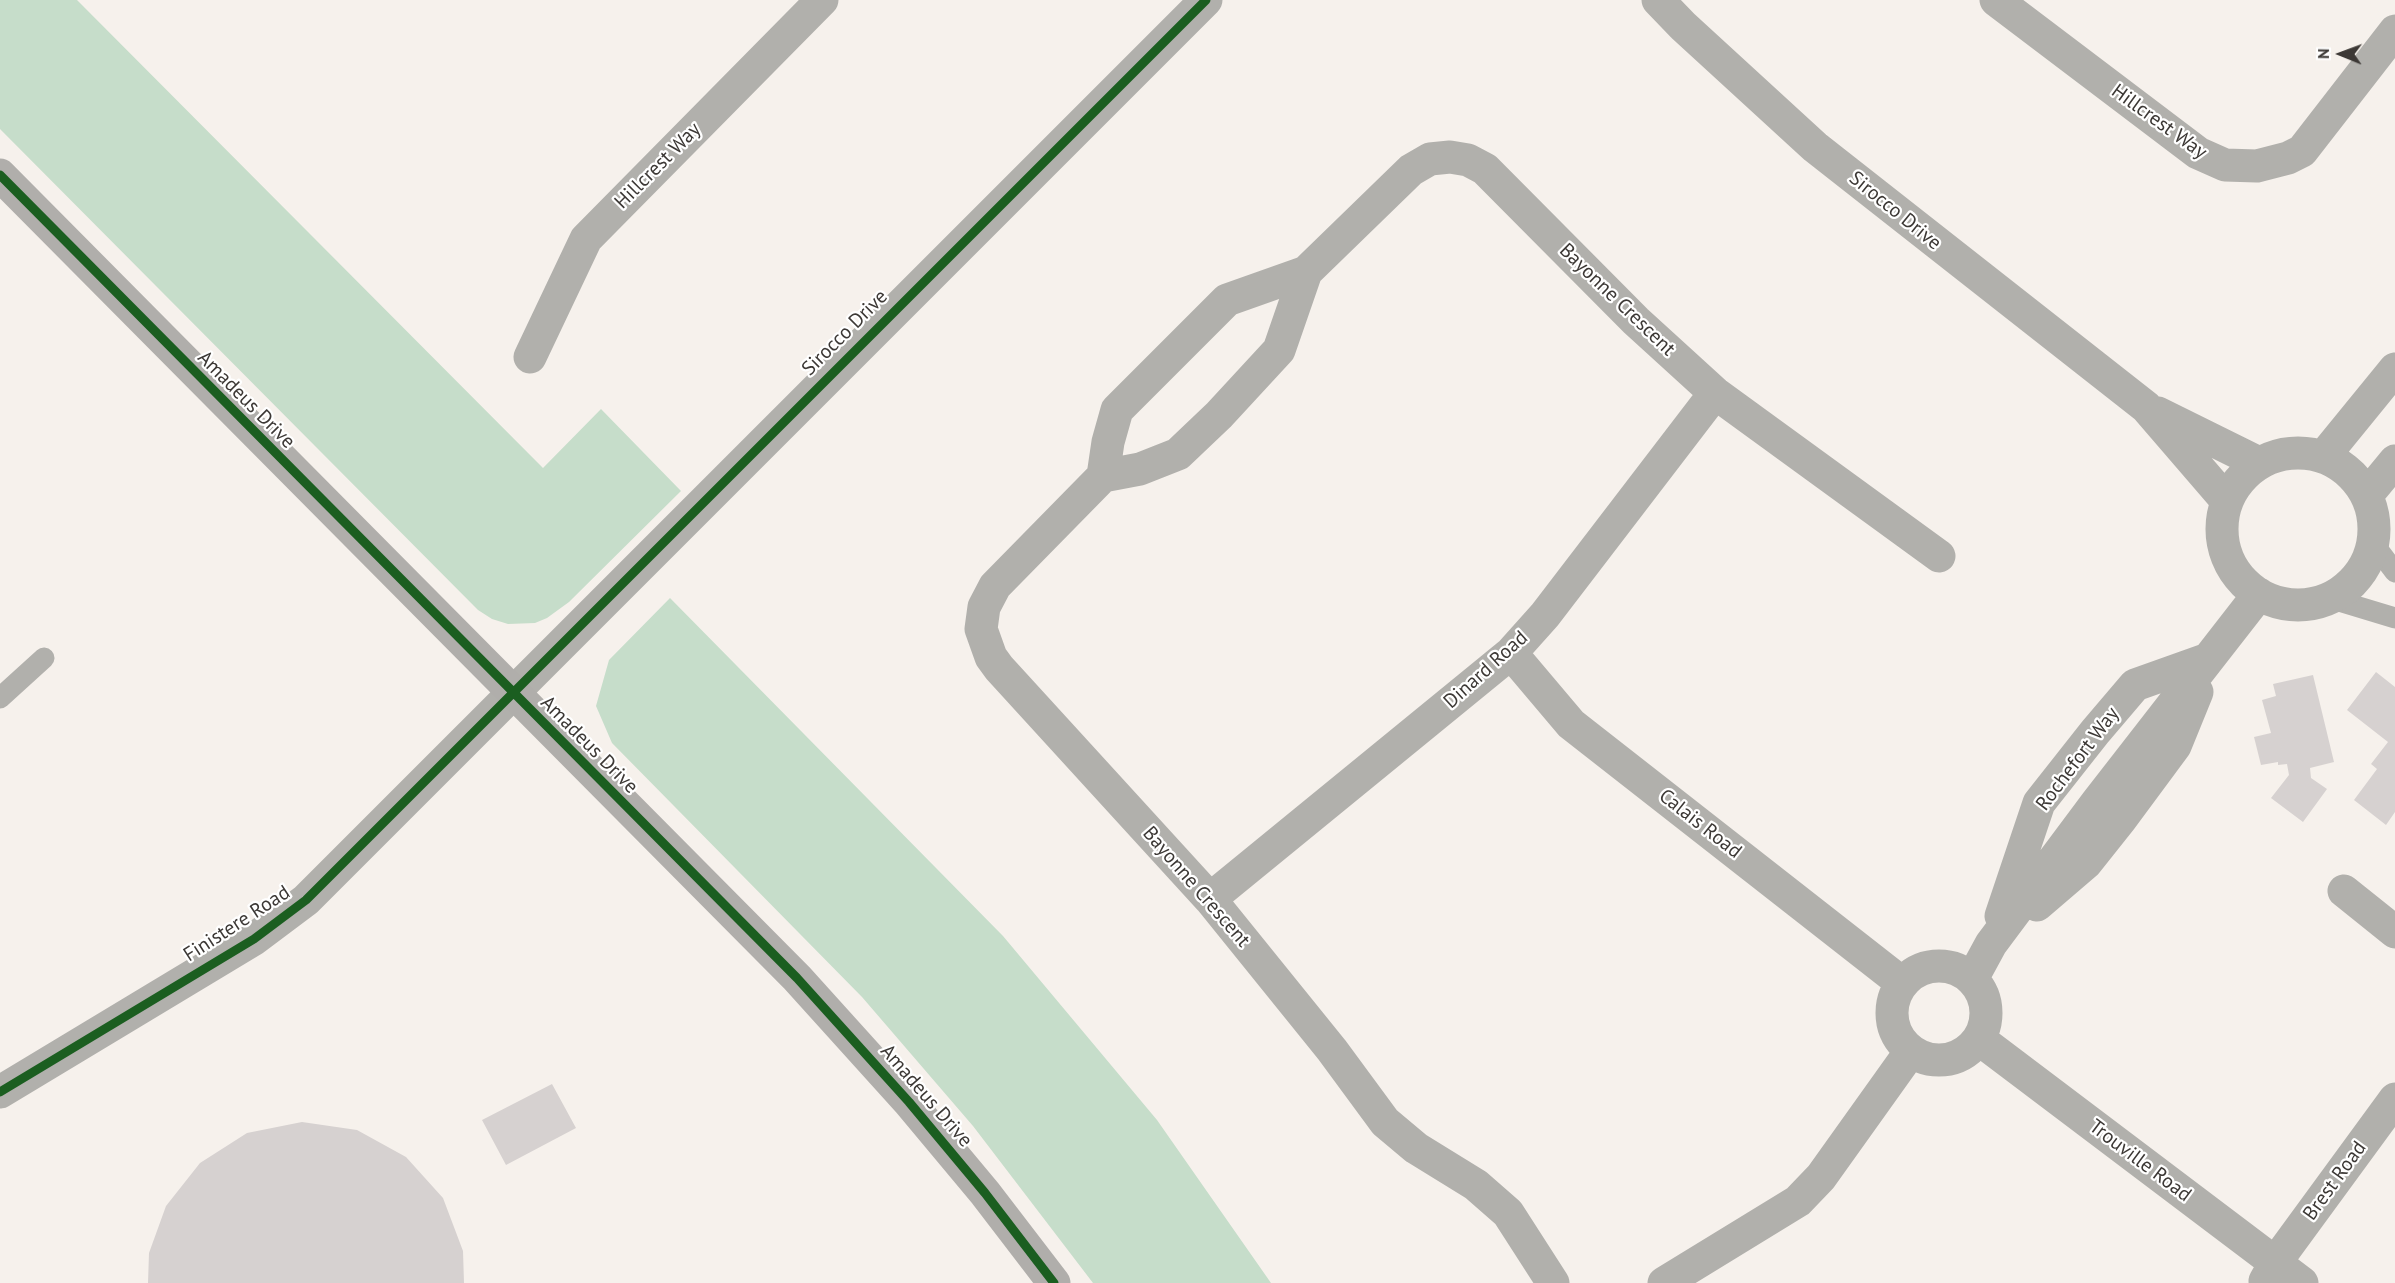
<!DOCTYPE html>
<html>
<head>
<meta charset="utf-8">
<style>
	body { margin:0 }
	#map { position:relative; width:2395px; height:1283px; overflow:hidden; background:#f6f1ec; font-family:"PT Sans",sans-serif }
	canvas { display:block }
	.north { position:absolute; left:2311px; top:24px; width:60px; height:60px; -webkit-text-stroke:4px #fff; paint-order:stroke; rotate:271deg; font-size:16px; font-weight:700; line-height:24px; text-align:center; color:#3c3835 }
	.north::after { content:''; display:block; margin:auto; width:21px; height:27px; background:#3c3835; clip-path:polygon(50% 0,100% 100%,50% 72%,0 100%) }
</style>
</head>
<body>
<div id="map">
<canvas width="2395" height="1283"></canvas>
<div class="north">N</div>
</div>
<script>
const g = document.querySelector('canvas').getContext('2d');
g.lineJoin = 'round';
function fillPath(path, color) {
  g.fillStyle = color;
  g.fill(path, 'evenodd');
}
function toPath(rows) {
  const path = new Path2D();
  for (const r of rows) {
    if (r.length === 3) {
      path.moveTo(r[0] + r[2], r[1]);
      path.arc(r[0], r[1], r[2], 0, 2 * Math.PI);
      continue;
    }
    path.moveTo(r[0], r[1]);
    for (let i = 2; i < r.length; i += 2) path.lineTo(r[i], r[i + 1]);
  }
  return path;
}
function strokePath(path, color, width, dash) {
  g.strokeStyle = color;
  g.lineWidth = width;
  g.lineCap = dash ? 'butt' : 'round';
  g.setLineDash(dash || []);
  g.stroke(path);
}
function label(font, color, halo, rows, align = 'center') {
  g.font = font + ' "PT Sans",sans-serif';
  g.lineWidth = 4.5;
  g.setLineDash([]);
  g.textBaseline = 'middle';
  g.strokeStyle = halo;
  g.fillStyle = color;
  for (const [text, x, y, turn = 0] of rows) {
    g.save();
    g.translate(x, y);
    g.rotate((+turn || 0) * Math.PI / 180);
    g.textAlign = isNaN(turn) ? turn : align;
    if (halo) g.strokeText(text, 0, 0);
    g.fillText(text, 0, 0);
    g.restore();
  }
}
fillPath(toPath([
	[0,0,77,0,543,468,601,409,681,491,569,602,547,618,535,623,508,624,492,619,478,610,0,129],
	[670,598,1003,936,1157,1120,1271,1283,1093,1283,973,1126,862,997,612,743,596,706,609,660]
]), '#c6ddca');
fillPath(toPath([
	[2376,672,2395,687,2395,812,2386,825,2354,800,2377,769,2371,764,2388,742,2347,710],
	[2313,675,2334,762,2310,768,2311,778,2327,789,2303,822,2271,798,2289,775,2287,764,2278,765,2278,762,2261,765,2254,737,2271,733,2262,700,2276,696,2273,684],
	[552,1084,576,1128,506,1165,482,1120],
	[302,1122,357,1130,406,1157,443,1198,463,1251,464,1283,148,1283,149,1253,166,1206,200,1163,247,1133]
]), '#d6d1d0');
strokePath(toPath([
	[2373,543,2395,572],
	[2329,598,2395,618],
	[0,698,44,658]
]), '#b1b0ac', 21);
strokePath(toPath([
	[1658,0,1683,26,1815,147,2146,407,2227,501],
	[1996,0,2198,153,2225,165,2257,166,2288,158,2302,151,2395,31],
	[1306,272,1279,350,1219,415,1178,454,1140,469,1103,476,995,586,984,607,981,629,991,657,999,668,1210,899,1332,1050,1385,1122,1416,1148,1476,1185,1508,1213,1553,1283],
	[530,357,586,239,822,0],
	[2158,413,2259,463],
	[2298,529,76],
	[2324,456,2395,369],
	[1103,476,1108,442,1117,410,1227,300,1306,272,1411,170,1430,159,1450,157,1468,160,1485,169,1636,321,1715,393,1939,556],
	[2367,495,2395,461],
	[1511,653,1571,724,1902,983],
	[2344,891,2395,932],
	[1210,899,1511,653,1545,615,1715,393],
	[2037,905,2086,863,2121,819,2175,746,2197,692],
	[2001,916,2039,803,2095,732,2135,685,2208,659],
	[1939,1013,47],
	[1972,979,1991,944,2097,802,2259,594],
	[1979,1039,2302,1283],
	[0,1092,254,939,306,900,1206,0],
	[2265,1281,2275,1263,2395,1099],
	[1664,1283,1798,1201,1821,1177,1911,1051]
]), '#b1b0ac', 33);
strokePath(toPath([
	[0,175,797,978,909,1102,985,1193,1054,1283]
]), '#b0aeab', 33);
strokePath(toPath([
	[0,175,797,978,909,1102,985,1193,1054,1283],
	[0,1092,254,939,306,900,1206,0]
]), '#1b5e20', 9);
label('20px', '#3c3835', '#fff', [
	["Hillcrest Way",2159,122,36],
	["Hillcrest Way",658,166,-45],
	["Sirocco Drive",1895,211,39],
	["Bayonne Crescent",1617,300,44],
	["Sirocco Drive",845,333,-45],
	["Amadeus Drive",246,400,45],
	["Dinard Road",1486,670,-42],
	["Amadeus Drive",589,745,45],
	["Rochefort Way",2078,759,-53],
	["Calais Road",1700,824,38],
	["Bayonne Crescent",1196,887,49],
	["Finistere Road",237,924,-33],
	["Amadeus Drive",926,1096,49],
	["Trouville Road",2140,1161,37],
	["Brest Road",2335,1181,-54]
]);
</script>
</body>
</html>
